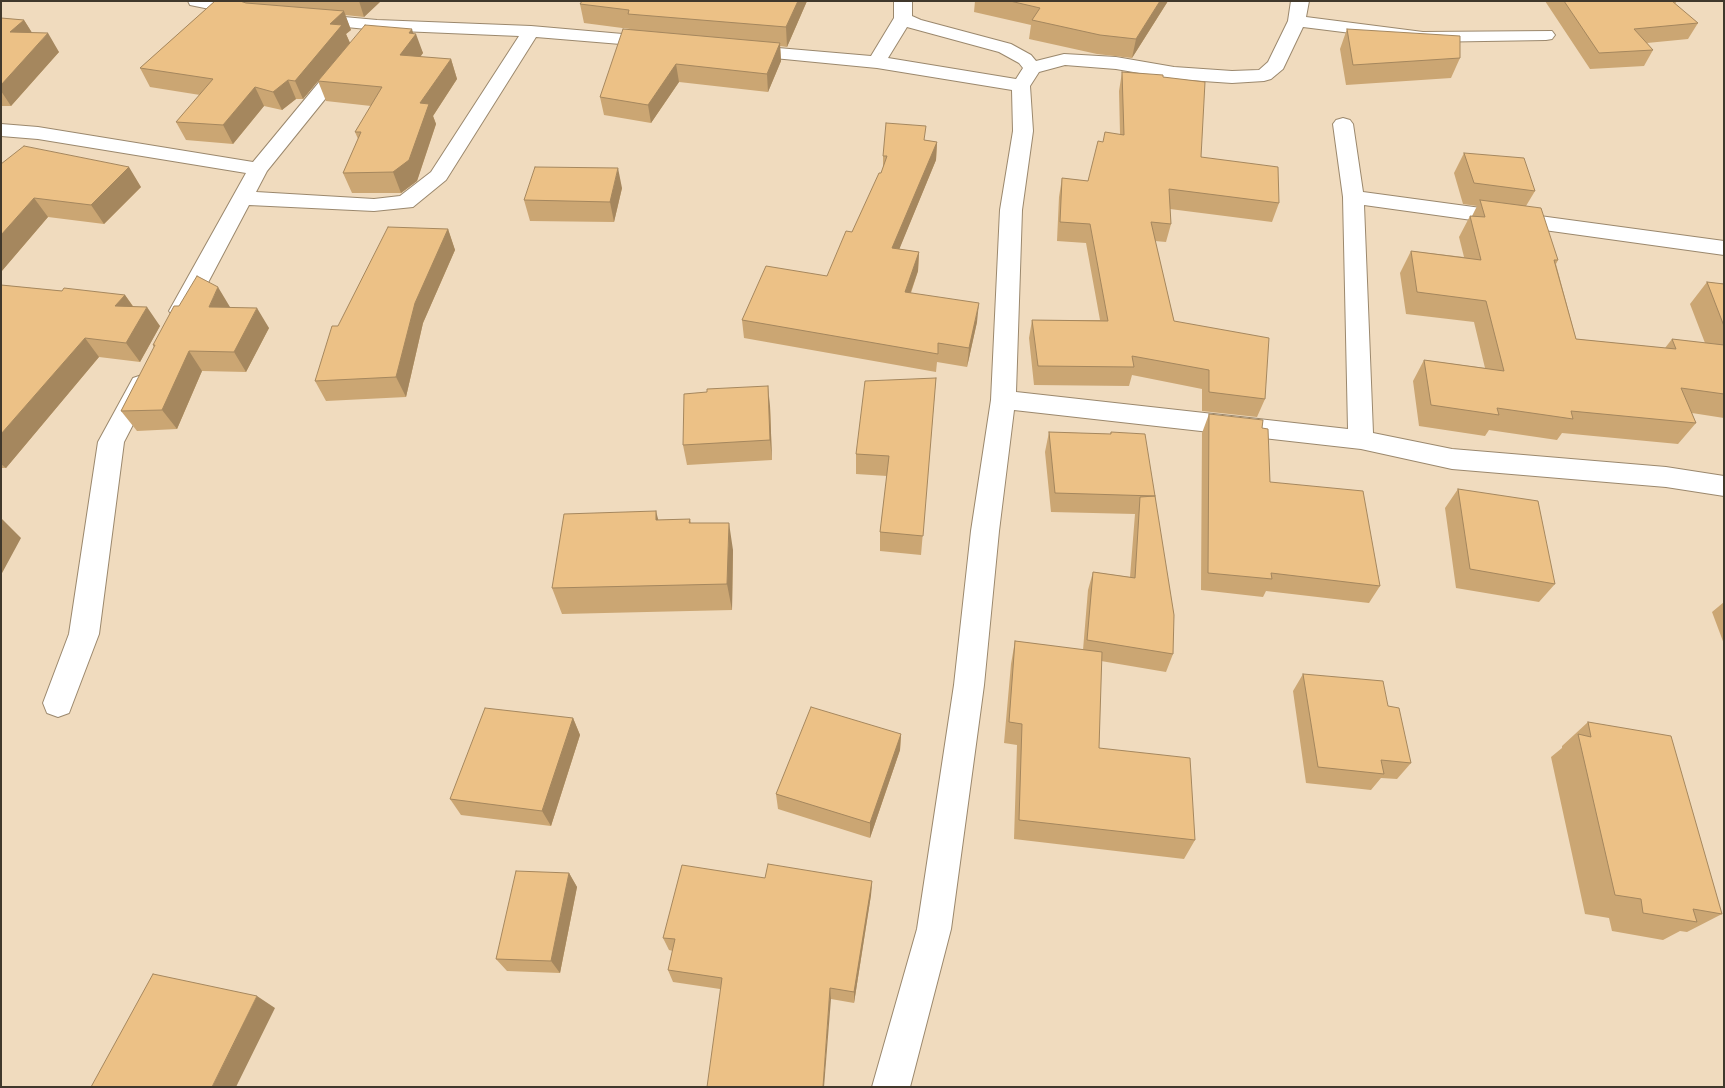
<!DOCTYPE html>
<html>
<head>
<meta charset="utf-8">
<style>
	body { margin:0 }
	#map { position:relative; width:1725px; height:1088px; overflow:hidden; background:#f0dbbe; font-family:"Sofia Sans Condensed",sans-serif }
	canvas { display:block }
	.frame { position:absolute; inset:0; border:2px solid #40382c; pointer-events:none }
</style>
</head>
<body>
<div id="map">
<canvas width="1725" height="1088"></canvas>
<div class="frame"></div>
</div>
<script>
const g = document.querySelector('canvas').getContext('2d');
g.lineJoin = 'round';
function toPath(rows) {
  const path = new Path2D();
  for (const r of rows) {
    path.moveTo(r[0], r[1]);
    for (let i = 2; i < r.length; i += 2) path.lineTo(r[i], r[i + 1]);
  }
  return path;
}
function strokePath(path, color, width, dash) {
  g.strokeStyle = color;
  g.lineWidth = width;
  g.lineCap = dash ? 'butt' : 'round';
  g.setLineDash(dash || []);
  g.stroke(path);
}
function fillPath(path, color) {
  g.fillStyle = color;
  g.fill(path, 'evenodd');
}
const minor = toPath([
	[188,1,222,1,255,8,258,12,255,16,249,17,190,5,188,1],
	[894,1,912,1,912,16,921,20,1011,44,1031,55,1036,61,1064,54,1116,57,1174,67,1232,71,1259,70,1268,62,1288,21,1291,1,1309,1,1306,17,1423,32,1552,31,1555,35,1552,39,1546,40,1423,42,1303,27,1283,69,1271,79,1264,81,1232,83,1174,79,1116,69,1065,65,1039,72,1030,86,1033,131,1022,210,1016,392,1348,429,1343,197,1333,124,1336,120,1343,118,1350,120,1353,124,1363,192,1724,241,1724,255,1364,205,1373,433,1452,449,1666,467,1724,476,1724,496,1666,487,1452,469,1361,449,1014,410,999,531,984,685,951,929,910,1087,872,1087,917,929,954,685,971,531,991,400,1000,210,1013,131,1012,90,877,68,743,55,737,54,734,50,737,46,743,45,871,56,894,18,894,1],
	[907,27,999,52,1019,63,1023,68,1016,79,888,58,907,27],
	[311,14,377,20,531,26,657,37,663,38,666,42,663,46,657,47,536,37,446,180,413,207,374,211,249,205,193,311,189,316,181,319,173,316,169,311,246,173,38,139,1,136,1,124,38,127,253,162,339,58,346,56,353,58,355,62,267,171,256,192,374,199,400,196,431,172,519,36,377,30,305,23,302,19,305,15,311,14],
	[142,375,151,378,154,384,124,442,99,634,69,713,58,717,47,713,43,703,69,634,98,442,133,378,142,375]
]);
strokePath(minor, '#9b886d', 2);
fillPath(minor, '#fff');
fillPath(toPath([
	[215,1,381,1,364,17,345,15,351,30,346,34,350,43,413,33,423,53,420,57,451,59,457,79,433,116,436,124,417,181,401,193,352,193,343,173,358,139,355,132,371,106,326,101,318,81,303,99,296,99,282,110,264,106,233,144,186,140,176,122,200,95,150,87,140,68],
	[582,1,807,1,787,47,780,46,781,61,768,92,679,82,651,123,604,115,600,97,631,30,630,29,584,23,580,4],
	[975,1,1168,1,1132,58,1097,54,1029,39,1031,25,974,12],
	[1545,1,1677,1,1675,4,1698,23,1688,39,1647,43,1653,50,1644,66,1590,69],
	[1,18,24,20,32,33,59,52,11,106,1,106],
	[1347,29,1460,58,1451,78,1346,85,1340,49],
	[1122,72,1163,77,1201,157,1279,203,1272,222,1170,209,1171,224,1166,242,1155,241,1174,321,1265,399,1257,417,1202,411,1202,389,1132,375,1129,386,1034,385,1029,338,1032,320,1100,320,1086,243,1057,241,1059,197,1062,178,1088,181,1103,142,1120,134,1119,91],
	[925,140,937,142,936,160,899,249,919,252,918,271,911,293,977,322,967,367,937,362,936,372,744,338,742,320,827,276,852,232,881,173,883,169,883,156],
	[1464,153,1535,191,1526,206,1558,260,1556,264,1576,339,1665,348,1672,339,1705,343,1690,304,1707,282,1724,284,1724,418,1692,413,1696,423,1678,444,1562,433,1557,440,1489,430,1485,436,1419,426,1413,381,1424,360,1485,368,1474,322,1406,314,1400,273,1411,251,1464,257,1459,237,1470,216,1472,216,1477,206,1463,204,1454,173],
	[1,164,141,187,104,224,48,217,1,272],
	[622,188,614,222,530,221,524,200],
	[448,229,455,250,423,323,406,397,326,401,315,381,338,326],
	[1,285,62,291,125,295,133,306,160,326,140,362,99,357,6,468,1,468],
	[230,307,269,328,246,372,202,371,177,429,137,431,121,411,154,348,153,345],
	[936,378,921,555,880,551,880,532,887,476,856,474,856,454],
	[707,392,770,406,772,460,687,465,683,445],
	[1209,414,1262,428,1270,482,1380,586,1369,603,1266,591,1263,597,1201,590,1202,433],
	[1049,432,1110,434,1111,432,1155,496,1173,654,1166,672,1101,661,1099,748,1195,840,1184,859,1014,839,1017,745,1004,743,1011,664,1015,641,1083,650,1088,590,1093,572,1130,577,1135,514,1051,512,1045,452],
	[1458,489,1555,584,1539,602,1456,588,1445,508],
	[690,519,691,523,733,550,732,610,562,614,552,588,659,520],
	[1724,602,1724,644,1712,612],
	[1303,674,1388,706,1411,763,1397,779,1381,778,1371,790,1306,783,1293,691],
	[573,718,580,735,551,826,461,815,450,799],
	[1588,722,1722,914,1687,932,1680,931,1663,940,1612,931,1609,918,1585,914,1551,757,1562,748,1562,746],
	[901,734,900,750,870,838,778,809,776,794],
	[569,873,577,887,560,973,507,971,496,959],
	[765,878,872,881,871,895,854,1003,831,999,720,989,673,982,668,970,673,951,669,950,663,938]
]), '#cba673');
fillPath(toPath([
	[359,1,381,1,364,17],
	[798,1,807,1,787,47,786,27],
	[1160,1,1168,1,1132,58,1136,39],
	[344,11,351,30,346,34,350,43,303,99,295,81,330,24],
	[24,20,36,39,10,32],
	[412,29,414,36,416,34,423,53,407,75,400,55,409,33],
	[48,33,59,52,11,106,1,91,1,85],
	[780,43,781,61,768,92,767,74],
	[451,59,457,79,433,116,436,124,417,181,401,193,393,172,420,103],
	[676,64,679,82,651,123,648,105],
	[288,80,296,99,282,110,273,92],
	[255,87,264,106,233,144,223,125],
	[937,142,936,160,892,267,892,248],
	[129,167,141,187,104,224,91,205],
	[618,168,622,188,614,222,610,202],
	[34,198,48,217,1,272,1,235],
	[448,229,455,250,423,323,406,397,396,377,415,303],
	[919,252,918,271,904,311,905,292],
	[218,287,230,307,209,307],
	[125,295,138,314,115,306],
	[979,303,977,322,967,367,969,348],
	[147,307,160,326,140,362,126,343],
	[257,308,269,328,246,372,234,352],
	[85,338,99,357,6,468,1,464,1,434],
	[189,351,202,371,177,429,162,410],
	[768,386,770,406,772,460,770,440],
	[656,511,663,538,656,520],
	[2,519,21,538,1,575,1,520],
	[729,523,733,550,732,610,727,584],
	[573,718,580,735,551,826,542,811],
	[901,734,900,750,870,838,870,823],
	[569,873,577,887,560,973,551,961],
	[872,881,871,895,854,1003,854,992],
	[830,988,831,999,824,1087,823,1087],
	[257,996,275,1008,236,1087,212,1087]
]), '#a5875e');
const building = toPath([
	[215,1,240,1,246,3,344,11,330,24,342,25,295,81,288,80,273,92,255,87,223,125,176,122,213,79,140,68,215,1],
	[582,1,798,1,786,27,628,14,629,10,580,4,582,1],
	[1010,1,1160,1,1136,39,1100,35,1032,20,1040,8,1010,1],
	[1564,1,1672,1,1698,23,1634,29,1653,50,1599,53,1564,1],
	[1,18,24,20,10,32,48,33,1,85,1,18],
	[365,25,412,29,409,33,416,34,400,55,451,59,420,103,429,104,409,160,393,172,343,173,361,132,355,132,382,87,318,81,365,25],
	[623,29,780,43,767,74,676,64,648,105,600,97,623,29],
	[1347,29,1460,36,1460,58,1353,65,1347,29],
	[1122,72,1163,75,1163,77,1205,82,1201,157,1278,167,1279,203,1169,189,1171,224,1151,222,1174,321,1269,338,1265,399,1209,392,1209,370,1132,356,1134,367,1038,366,1032,320,1108,321,1090,224,1060,222,1062,178,1088,181,1098,141,1103,142,1105,132,1124,135,1122,72],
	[886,123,926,126,924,140,937,142,892,248,919,252,905,292,979,303,969,348,938,343,938,354,742,320,766,266,827,276,846,231,852,232,879,173,881,173,887,156,883,156,886,123],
	[24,146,129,167,91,205,34,198,1,235,1,164,24,146],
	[1464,153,1524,158,1535,191,1474,183,1464,153],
	[535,167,618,168,610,202,524,200,535,167],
	[1480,200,1541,208,1558,260,1554,260,1576,339,1676,349,1672,339,1724,345,1724,394,1681,388,1696,423,1571,411,1573,419,1497,408,1499,415,1431,405,1424,360,1504,371,1486,301,1417,292,1411,251,1481,260,1470,216,1485,217,1480,200],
	[388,227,448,229,415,303,396,377,315,381,332,326,338,326,388,227],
	[197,276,218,287,209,307,257,308,234,352,189,351,162,410,121,411,155,345,153,345,174,306,179,306,197,276],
	[1707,282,1724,284,1724,326,1707,282],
	[1,285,62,291,64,288,125,295,115,306,147,307,126,343,85,338,1,434,1,285],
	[936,378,923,536,880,532,889,456,856,454,865,381,936,378],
	[768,386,770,440,683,445,684,394,707,392,707,389,768,386],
	[1209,414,1263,420,1262,428,1268,429,1270,482,1363,491,1380,586,1271,573,1272,579,1208,573,1209,414],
	[1049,432,1111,434,1111,432,1145,434,1155,496,1055,493,1049,432],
	[1458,489,1538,501,1555,584,1470,569,1458,489],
	[1155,496,1174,615,1173,654,1087,640,1093,572,1135,578,1140,497,1155,496],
	[656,511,656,520,690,519,689,523,729,523,727,584,552,588,564,514,656,511],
	[1015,641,1102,652,1099,748,1190,758,1195,840,1019,820,1022,724,1009,722,1015,641],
	[1303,674,1383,681,1388,706,1399,708,1411,763,1381,760,1384,774,1318,767,1303,674],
	[811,707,901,734,870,823,776,794,811,707],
	[485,708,573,718,542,811,450,799,485,708],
	[1588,722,1671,736,1722,914,1693,909,1697,922,1643,913,1641,899,1615,895,1578,734,1591,737,1588,722],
	[768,864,872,881,854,992,830,988,823,1087,707,1087,722,978,668,970,675,939,663,938,682,865,765,878,768,864],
	[516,871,569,873,551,961,496,959,516,871],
	[153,974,257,996,212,1087,91,1087,153,974]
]);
fillPath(building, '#ecc186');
strokePath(building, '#a5875e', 1);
</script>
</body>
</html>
